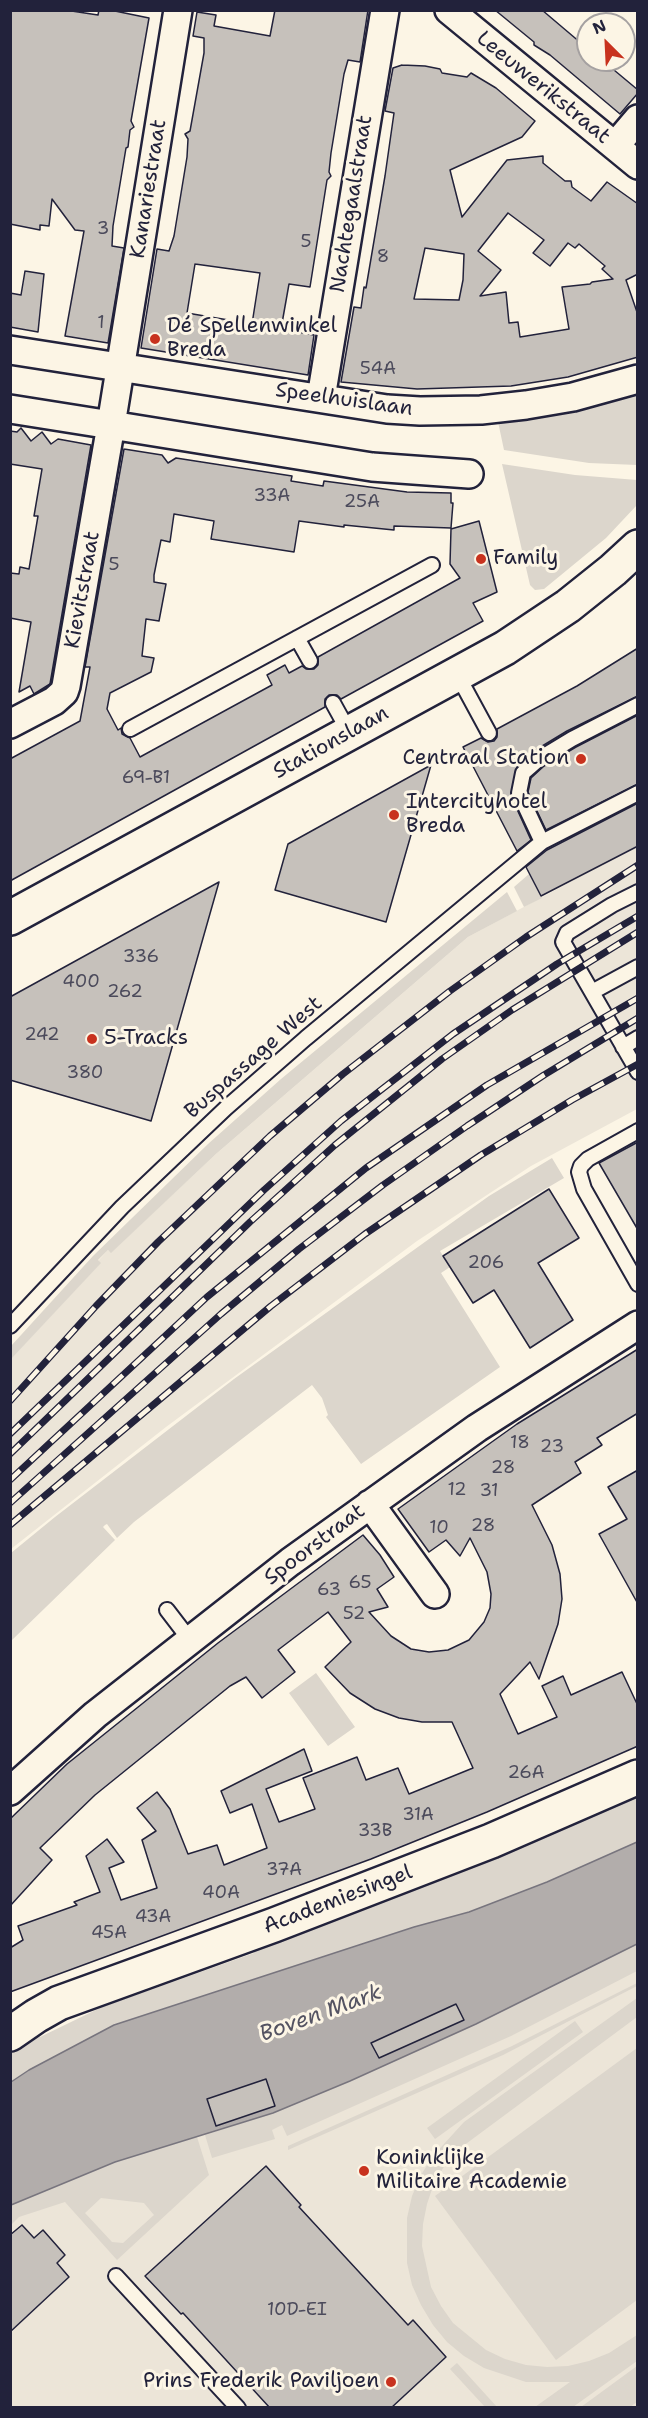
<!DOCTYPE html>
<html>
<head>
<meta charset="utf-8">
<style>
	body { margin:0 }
	#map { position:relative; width:648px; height:2418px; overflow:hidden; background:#fcf5e5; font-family:"Shantell Sans",sans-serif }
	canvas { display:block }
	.frame { position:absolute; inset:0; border:12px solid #22223b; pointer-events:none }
	.north { position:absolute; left:576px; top:12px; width:60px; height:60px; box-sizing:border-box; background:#fcf5e5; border:2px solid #a5a1a1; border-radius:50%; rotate:336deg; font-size:16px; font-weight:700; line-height:24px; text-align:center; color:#22223b }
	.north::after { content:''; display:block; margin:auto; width:21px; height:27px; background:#c8321e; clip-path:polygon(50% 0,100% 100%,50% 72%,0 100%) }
</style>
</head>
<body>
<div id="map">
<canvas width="648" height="2418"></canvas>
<div class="frame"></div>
<div class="north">N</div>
</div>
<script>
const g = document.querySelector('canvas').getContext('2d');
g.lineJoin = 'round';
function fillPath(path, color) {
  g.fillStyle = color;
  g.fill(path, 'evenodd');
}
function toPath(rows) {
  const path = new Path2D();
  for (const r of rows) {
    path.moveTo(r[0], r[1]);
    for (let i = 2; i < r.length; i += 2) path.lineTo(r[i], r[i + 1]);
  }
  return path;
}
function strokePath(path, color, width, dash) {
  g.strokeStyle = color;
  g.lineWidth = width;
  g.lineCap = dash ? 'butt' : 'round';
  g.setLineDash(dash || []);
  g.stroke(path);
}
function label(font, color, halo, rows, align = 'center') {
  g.font = font + ' "Shantell Sans",sans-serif';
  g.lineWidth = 6;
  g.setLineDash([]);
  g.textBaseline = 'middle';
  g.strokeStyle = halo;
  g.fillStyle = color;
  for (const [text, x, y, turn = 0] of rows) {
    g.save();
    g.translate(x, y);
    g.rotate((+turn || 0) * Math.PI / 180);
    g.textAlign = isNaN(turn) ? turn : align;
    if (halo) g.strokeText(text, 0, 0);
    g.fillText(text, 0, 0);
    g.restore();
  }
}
fillPath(toPath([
	[637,846,637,1109,531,1166,417,1241,166,1427,11,1549,10,1359,100,1263,98,1261,108,1250,111,1252,216,1154,468,937],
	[637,1944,637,2407,11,2408,11,2205,476,2024]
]), '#ece5d8');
fillPath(toPath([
	[637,389,637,465,589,463,504,450,497,417],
	[502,464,575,475,637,480,637,505,606,538,544,589,535,590,530,585],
	[529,874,542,898,524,907,514,887],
	[507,892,517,911,468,937,216,1154,111,1253,108,1250,98,1260,101,1263,11,1359,11,1346,93,1256,208,1144,281,1079],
	[552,1158,564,1178,440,1251,450,1267,441,1273,500,1367,361,1464,326,1417,328,1415,322,1398,312,1385,134,1522,117,1538,107,1524,105,1525,103,1527,115,1540,11,1641,11,1553,55,1517,234,1379,489,1196],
	[316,1673,355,1727,328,1746,289,1693],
	[637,1794,637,1842,616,1852,547,1882,469,1912,414,1927,114,2025,29,2070,11,2082,11,2052,38,2034,40,2037,102,2007,254,1953,253,1950,413,1889],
	[637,1944,637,1971,511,2036,287,2136,282,2125,272,2130,275,2139,212,2158,205,2135,273,2113,350,2081,476,2024],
	[637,1983,637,1986,503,2055,288,2150,288,2146,512,2046],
	[637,1998,637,2017,459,2149,445,2165,434,2183,427,2204,423,2224,422,2246,431,2287,441,2306,453,2323,486,2350,505,2359,526,2365,547,2367,568,2366,589,2361,609,2353,637,2335,637,2361,573,2407,535,2407,570,2382,526,2382,484,2368,464,2356,447,2342,433,2325,421,2305,412,2285,407,2263,407,2218,412,2196,421,2175,433,2156,464,2122],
	[575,2021,583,2032,435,2139,427,2128],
	[637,2048,637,2300,556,2360,435,2196],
	[197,2137,209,2175,117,2260,65,2202,19,2217,11,2225,11,2205,22,2199,115,2162],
	[101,2198,144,2203,154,2215,123,2243,112,2242,85,2213],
	[457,2363,497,2407,485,2407,450,2369],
	[637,2366,637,2402,630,2407,581,2407]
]), '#dcd6cc');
const water = toPath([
	[637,1842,637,1944,476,2024,350,2081,273,2113,115,2162,11,2205,11,2082,29,2070,114,2025,414,1927,469,1912,547,1882,637,1842]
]);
fillPath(water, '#b2adab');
strokePath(water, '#78757e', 1.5);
const building = toPath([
	[10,10,65,10,98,15,99,10,110,10,149,18,131,121,134,127,130,130,128,147,126,148,113,226,112,246,124,248,108,343,65,336,84,231,75,230,52,199,49,226,40,225,40,230,10,224,10,10],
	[275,10,368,10,360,62,348,60,344,74,331,153,329,172,331,176,327,180,310,287,289,284,281,329,314,335,308,375,141,348,157,249,169,251,174,236,187,157,188,139,185,134,190,131,204,53,204,38,193,36,197,12,216,15,214,26,270,36,275,10],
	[195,264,260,273,252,324,187,313,195,264],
	[495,10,542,10,588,49,588,60,602,60,638,90,638,93,620,114,550,55,534,45,534,42,495,10],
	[402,65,425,66,440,69,442,73,467,77,471,73,496,88,535,121,522,137,450,170,462,217,507,160,543,156,543,163,565,181,571,181,572,187,591,201,607,182,638,204,638,274,626,280,638,315,638,357,568,377,511,386,417,389,341,382,354,307,361,308,364,287,366,288,385,176,394,113,385,111,393,68,402,65],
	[508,213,544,240,533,253,550,266,568,243,575,248,579,244,605,266,602,269,613,279,592,282,590,284,562,287,569,329,520,337,518,322,509,323,506,292,480,296,501,270,478,251,508,213],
	[425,248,464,254,463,280,459,300,414,299,425,248],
	[25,271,44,274,38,332,10,327,10,293,21,295,25,271],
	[21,428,31,441,42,432,51,444,58,439,91,445,50,684,34,694,30,686,19,692,31,622,10,618,10,573,19,574,20,567,29,569,38,516,34,516,42,469,10,464,10,431,17,432,21,428],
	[124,449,162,455,168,463,176,458,292,476,291,481,323,486,324,481,407,492,451,493,451,503,453,503,451,528,394,526,394,530,344,525,344,527,299,521,294,552,211,539,214,521,174,514,170,542,161,540,154,575,154,582,166,584,159,621,146,619,142,656,154,658,151,672,110,693,107,709,118,730,121,728,122,734,130,738,140,757,272,685,267,675,285,665,289,673,302,666,306,669,314,669,318,665,318,657,460,578,450,564,451,529,479,521,497,592,473,603,483,621,341,699,337,695,329,695,325,699,325,707,10,881,10,759,80,721,90,667,85,667,124,449],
	[638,648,638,696,567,731,534,751,517,767,511,796,531,840,517,851,463,747,481,738,488,742,494,741,497,737,497,729,577,686,638,648],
	[638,715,638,784,546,830,528,792,531,778,544,766,576,747,638,715],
	[431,765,386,922,275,890,288,844,431,765],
	[638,803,638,846,541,896,526,867,547,850,638,803],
	[219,882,151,1121,10,1080,10,997,219,882],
	[638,1142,638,1230,599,1163,638,1142],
	[549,1189,579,1238,538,1263,573,1320,530,1348,494,1290,473,1303,443,1256,549,1189],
	[638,1349,638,1413,597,1438,602,1445,575,1462,581,1473,532,1505,552,1545,560,1574,562,1599,558,1624,539,1679,530,1662,500,1694,518,1734,557,1717,542,1686,563,1676,571,1695,622,1672,638,1706,638,1746,487,1812,371,1859,10,1992,10,1948,23,1940,18,1926,77,1905,74,1902,100,1892,86,1856,107,1839,124,1862,109,1868,121,1900,157,1888,142,1840,156,1831,137,1808,157,1792,170,1809,188,1854,217,1845,224,1865,267,1848,252,1804,230,1813,221,1791,304,1749,312,1771,266,1789,279,1822,315,1809,303,1778,357,1757,366,1780,398,1768,409,1794,473,1768,452,1722,422,1722,399,1718,375,1709,350,1693,325,1667,351,1642,328,1612,278,1650,295,1672,262,1698,246,1677,230,1686,95,1795,40,1848,52,1860,10,1906,10,1819,67,1764,218,1643,363,1535,380,1555,394,1577,377,1589,388,1607,369,1612,391,1636,411,1649,429,1652,448,1650,469,1640,484,1622,490,1608,491,1594,487,1572,470,1538,460,1556,446,1540,429,1552,398,1509,517,1424,638,1349],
	[638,1470,638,1604,599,1534,627,1519,608,1487,638,1470],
	[456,2004,464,2020,379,2058,371,2043,456,2004],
	[266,2079,275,2106,216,2126,207,2099,266,2079],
	[266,2166,301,2205,299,2207,408,2325,413,2320,446,2357,391,2408,270,2408,183,2313,181,2314,145,2276,266,2166],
	[22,2225,34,2238,43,2230,65,2255,57,2263,69,2277,10,2332,10,2235,22,2225]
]);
fillPath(building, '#c6c1bb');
strokePath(building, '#22223b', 1.5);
const lane = toPath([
	[297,638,310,661],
	[457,674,489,733],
	[333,703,349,732],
	[130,729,432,565],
	[542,842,519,793,523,773,539,759,572,739,638,705],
	[638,892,612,905,567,933,563,942,638,1072],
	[592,992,638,967],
	[623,1047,638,1038],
	[638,1131,588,1159,581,1166,579,1172,584,1189,638,1284],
	[10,1326,122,1207,226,1108,306,1038,542,842,638,793],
	[167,1610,190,1640],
	[116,2276,238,2408]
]);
const street = toPath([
	[178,10,111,425,372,467,469,474],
	[449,10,638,165],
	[615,146,638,119],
	[10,350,387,409,420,411,481,410,526,405,573,397,638,379],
	[321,398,385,10],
	[10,409,111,425,66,686,64,692,54,701,10,724],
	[370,1504,435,1594],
	[10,1791,95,1715,290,1562,477,1428,638,1325]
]);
const secondary = toPath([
	[10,918,505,648,568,606,613,570,638,547],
	[10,2034,36,2016,59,2003,274,1925,491,1841,638,1777]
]);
strokePath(lane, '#22223b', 18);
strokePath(street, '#22223b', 32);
strokePath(secondary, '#22223b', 38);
strokePath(lane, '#fcf5e5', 14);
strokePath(street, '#fcf5e5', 27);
strokePath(secondary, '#fcf5e5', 33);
const rail = toPath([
	[10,1401,96,1306,158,1242,270,1136,343,1074,450,991,526,937,638,865],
	[10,1434,264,1190,341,1121,453,1034,557,964,638,916],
	[10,1454,250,1222,335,1145,442,1059,512,1010,638,932],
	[10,1480,207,1297,366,1168,487,1085,638,998],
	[10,1503,221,1314,299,1249,383,1185,467,1126,544,1075,638,1018],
	[10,1525,271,1306,365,1234,481,1155,572,1100,638,1064]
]);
strokePath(rail, '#22223b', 7);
strokePath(rail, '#fcf5e5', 4.5, [14]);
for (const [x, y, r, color] of [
	[155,339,6,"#c8321e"],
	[481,559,6,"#c8321e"],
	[581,759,6,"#c8321e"],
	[394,815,6,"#c8321e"],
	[92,1039,6,"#c8321e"],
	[364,2171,6,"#c8321e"],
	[391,2382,6,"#c8321e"]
]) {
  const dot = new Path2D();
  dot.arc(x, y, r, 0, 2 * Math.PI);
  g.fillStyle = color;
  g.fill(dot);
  strokePath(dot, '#fcf5e5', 2);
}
label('18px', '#4b4a5b', null, [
	["3",103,229],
	["5",306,242],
	["8",383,257],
	["1",101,323],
	["54A",378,369],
	["33A",272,496],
	["25A",362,502],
	["5",114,565],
	["69-B1",146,778],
	["336",141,957],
	["400",81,982],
	["262",125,992],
	["242",42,1035],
	["380",85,1073],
	["206",486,1263],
	["18",520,1443],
	["23",552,1447],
	["28",503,1468],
	["12",457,1490],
	["31",489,1491],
	["28",483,1526],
	["10",439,1528],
	["65",360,1583],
	["63",329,1590],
	["52",354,1614],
	["26A",526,1773],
	["31A",418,1815],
	["33B",375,1831],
	["37A",284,1870],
	["40A",221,1893],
	["43A",153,1917],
	["45A",109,1933],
	["10D-EI",297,2310]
]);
label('21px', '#22223b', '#fcf5e5', [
	["Leeuwerikstraat",543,88,39],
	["Kanariestraat",149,189,-81],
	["Nachtegaalstraat",352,204,-81],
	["Speelhuislaan",344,400,8],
	["Kievitstraat",83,590,-80],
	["Stationslaan",331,743,-29],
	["Buspassage West",254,1058,-41],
	["Spoorstraat",315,1545,-37],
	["Academiesingel",338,1900,-21]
]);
label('21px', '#22223b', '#fcf5e5', [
	["Dé Spellenwinkel",167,327],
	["Breda",167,351],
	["Family",493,559],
	["Centraal Station",569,759,"right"],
	["Intercityhotel",406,803],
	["Breda",406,827],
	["5-Tracks",104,1039],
	["Koninklijke",376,2159],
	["Militaire Academie",376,2183],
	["Prins Frederik Paviljoen",379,2382,"right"]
], 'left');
label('italic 22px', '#545362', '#fcf5e5', [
	["Boven Mark",321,2014,-20]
]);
</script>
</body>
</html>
